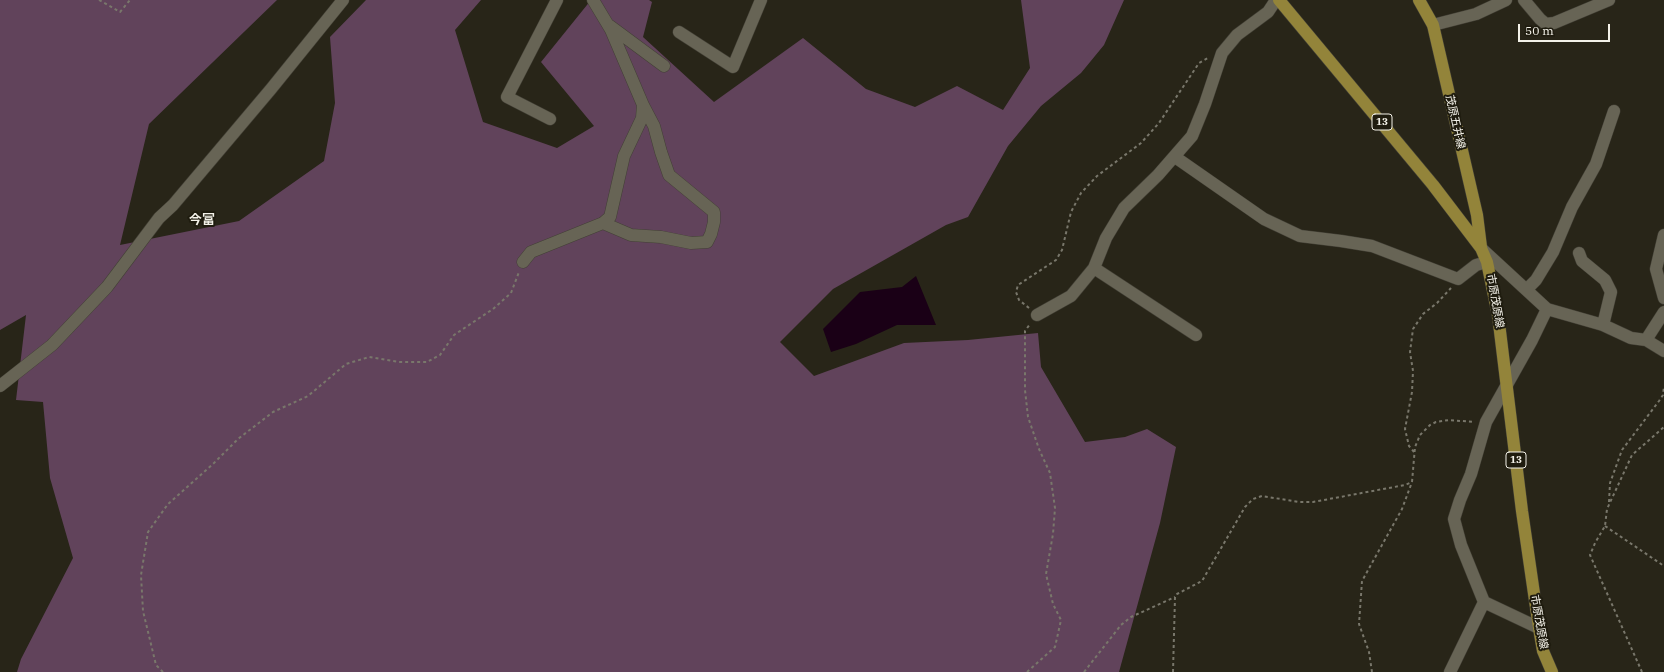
<!DOCTYPE html>
<html>
<head>
<meta charset="utf-8">
<style>
	body { margin:0 }
	#map { position:relative; width:1664px; height:672px; overflow:hidden; background:#282518; font-family:"IBM Plex Serif",serif }
	canvas { display:block }
	.scale { position:absolute; left:1518px; top:24px; width:92px; height:18px; box-sizing:border-box; border:2px solid #f4f2e9; border-top:0; padding-left:5px; font-size:12px; line-height:14px; white-space:nowrap; color:#f4f2e9; -webkit-text-stroke:3px #1f1c0f; paint-order:stroke }
</style>
</head>
<body>
<div id="map">
<canvas width="1664" height="672"></canvas>
<div class="scale">50 m</div>
</div>
<script>
const g = document.querySelector('canvas').getContext('2d');
g.lineJoin = 'round';
function fillPath(path, color) {
  g.fillStyle = color;
  g.fill(path, 'evenodd');
}
function toPath(rows) {
  const path = new Path2D();
  for (const r of rows) {
    path.moveTo(r[0], r[1]);
    for (let i = 2; i < r.length; i += 2) path.lineTo(r[i], r[i + 1]);
  }
  return path;
}
function strokePath(path, color, width, dash) {
  g.strokeStyle = color;
  g.lineWidth = width;
  g.lineCap = dash ? 'butt' : 'round';
  g.setLineDash(dash || []);
  g.stroke(path);
}
function label(font, color, halo, rows, align = 'center') {
  g.font = font + ' "IBM Plex Serif","Noto Sans JP",serif';
  g.lineWidth = 4;
  g.setLineDash([]);
  g.textBaseline = 'middle';
  g.strokeStyle = halo;
  g.fillStyle = color;
  for (const [text, x, y, turn = 0] of rows) {
    g.save();
    g.translate(x, y);
    g.rotate((+turn || 0) * Math.PI / 180);
    g.textAlign = isNaN(turn) ? turn : align;
    if (halo) g.strokeText(text, 0, 0);
    g.fillText(text, 0, 0);
    g.restore();
  }
}
fillPath(toPath([
	[0,0,277,0,149,124,120,245,239,221,324,161,335,103,330,37,366,0,481,0,455,30,483,122,557,148,594,126,541,62,591,0,649,0,652,2,643,37,714,102,803,38,866,89,915,107,957,86,1003,110,1030,68,1021,0,1124,0,1104,45,1081,73,1041,106,1008,146,968,217,946,225,833,289,780,342,814,376,904,343,968,340,1038,333,1041,367,1085,442,1125,437,1147,429,1176,447,1160,523,1119,672,17,672,21,659,73,558,50,478,43,402,16,400,26,315,0,330]
]), '#61435b');
fillPath(toPath([
	[916,276,936,325,897,325,856,344,831,352,823,329,860,292,902,287]
]), '#1a0016');
const minor = toPath([
	[1524,0,1540,19,1546,24,1554,23,1609,0],
	[1433,25,1476,14,1506,0],
	[610,26,664,66],
	[679,32,733,67,761,0],
	[550,119,507,97,557,0],
	[1175,157,1264,219,1300,236,1341,241,1372,246,1458,279,1476,265,1487,262],
	[603,223,610,217,624,156,642,118,643,105],
	[1664,235,1656,269,1664,298],
	[1483,250,1547,309,1603,325,1631,338,1646,340,1664,351],
	[1579,253,1582,261,1605,280,1611,292,1603,325],
	[523,262,531,252,603,223,631,235,661,237,691,243,707,242,711,234,714,222,714,212,669,175,661,152,654,126,643,105,611,30,593,0],
	[1094,268,1196,335],
	[1527,289,1536,280,1553,252,1572,207,1596,164,1614,111],
	[1037,315,1071,296,1094,268,1106,238,1124,208,1158,175,1192,136,1205,104,1222,53,1237,35,1268,12,1276,0],
	[1646,340,1664,312],
	[0,386,52,345,107,287,159,218,173,205,271,89,343,0],
	[1484,602,1539,628],
	[1450,672,1484,602,1461,545,1454,519,1460,500,1471,474,1486,422,1532,340,1547,309]
]);
const major = toPath([
	[1279,0,1433,185,1481,248,1487,262,1498,315,1522,511,1539,628,1543,651,1552,672],
	[1419,0,1433,25,1477,215,1481,247]
]);
strokePath(minor, '#434036', 13);
strokePath(major, '#434036', 13);
strokePath(toPath([
	[99,0,120,12,130,0],
	[1029,308,1019,300,1016,292,1018,285,1056,260,1062,250,1071,212,1081,193,1097,176,1141,143,1159,123,1199,63,1208,58],
	[1414,452,1409,446,1405,429,1412,392,1413,371,1410,352,1413,329,1423,314,1437,303,1451,288],
	[1609,502,1610,483,1622,450,1659,401,1663,395,1664,386],
	[1605,526,1664,566],
	[163,672,156,665,143,611,141,575,148,532,168,504,213,464,238,439,273,412,308,396,346,364,369,357,399,362,427,362,440,355,454,335,493,309,511,293,519,272],
	[1027,672,1055,647,1061,620,1053,604,1046,574,1053,534,1055,508,1050,473,1039,449,1028,417,1025,390,1025,331,1030,324],
	[1084,672,1121,625,1131,617,1175,597],
	[1173,672,1175,597,1177,594,1202,581,1245,507,1253,499,1262,496,1299,502,1313,502,1405,485,1412,482,1415,447,1420,435,1430,425,1436,422,1449,420,1474,422],
	[1372,672,1369,652,1359,624,1362,581,1402,509,1412,482],
	[1642,672,1590,555,1595,543,1605,526,1607,509,1632,455,1664,427]
]), '#79776b', 2, [3, 3]);
strokePath(minor, '#676455', 12);
strokePath(major, '#93843a', 12);
for (const [x, y, w] of [
	[1382,122,20],
	[1516,460,20]
]) {
  const box = new Path2D();
  box.roundRect(x - w / 2, y - 8, w, 16, 3);
  g.fillStyle = '#1f1c0f';
  g.fill(box);
  strokePath(box, '#f4f2e9', 1);
}
label('bold 10px', '#f4f2e9', null, [
	["13",1382,122],
	["13",1516,460]
]);
label('11px', '#f4f2e9', '#1f1c0f', [
	["茂原五井線",1455,122,77],
	["市原茂原線",1495,301,80],
	["市原茂原線",1539,622,80]
]);
label('bold 13px', '#f4f2e9', '#1f1c0f', [
	["今富",202,220]
]);
</script>
</body>
</html>
